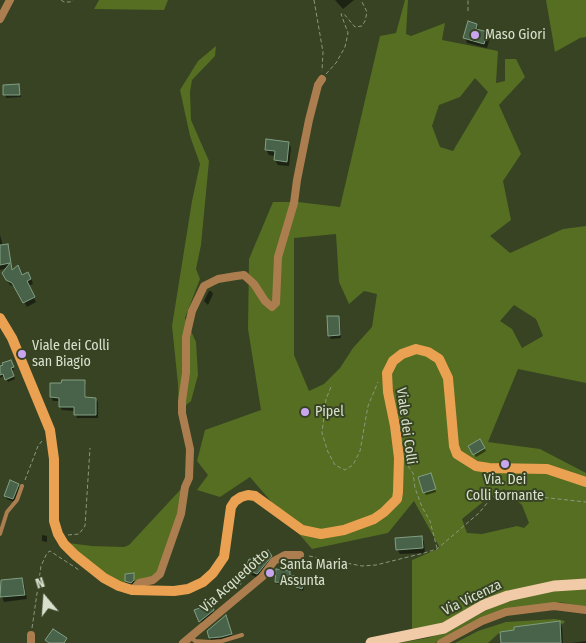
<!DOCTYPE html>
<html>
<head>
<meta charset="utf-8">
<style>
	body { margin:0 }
	#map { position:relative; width:586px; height:643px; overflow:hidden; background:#374323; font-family:"Fira Sans Condensed",sans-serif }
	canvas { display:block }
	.north { position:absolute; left:20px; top:573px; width:50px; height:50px; -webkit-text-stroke:4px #374323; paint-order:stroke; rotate:342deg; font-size:14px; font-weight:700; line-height:20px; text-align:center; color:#d9e1ce }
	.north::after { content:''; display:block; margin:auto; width:18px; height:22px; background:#d9e1ce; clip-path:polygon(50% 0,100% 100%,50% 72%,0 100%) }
</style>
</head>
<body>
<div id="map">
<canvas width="586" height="643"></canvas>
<div class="north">N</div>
</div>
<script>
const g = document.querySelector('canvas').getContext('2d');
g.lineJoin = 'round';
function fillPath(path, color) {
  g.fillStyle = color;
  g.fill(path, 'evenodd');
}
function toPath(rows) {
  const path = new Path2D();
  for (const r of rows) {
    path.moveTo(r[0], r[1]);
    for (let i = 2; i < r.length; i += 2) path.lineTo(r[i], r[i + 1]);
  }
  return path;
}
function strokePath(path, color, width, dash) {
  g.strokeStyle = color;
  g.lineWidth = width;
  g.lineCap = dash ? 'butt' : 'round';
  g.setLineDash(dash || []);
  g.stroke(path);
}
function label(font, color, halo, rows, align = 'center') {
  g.font = font + ' "Fira Sans Condensed",sans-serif';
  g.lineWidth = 4;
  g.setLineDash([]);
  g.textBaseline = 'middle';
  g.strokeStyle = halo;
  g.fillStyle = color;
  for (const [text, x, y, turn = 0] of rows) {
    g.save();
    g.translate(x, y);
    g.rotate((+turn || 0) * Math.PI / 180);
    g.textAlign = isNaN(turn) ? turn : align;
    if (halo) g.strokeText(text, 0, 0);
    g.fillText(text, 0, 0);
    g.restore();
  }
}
fillPath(toPath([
	[99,0,168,0,164,10,94,9],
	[405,0,408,0,406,34,411,36,445,23,442,40,498,51,496,83,505,81,505,59,516,59,525,77,499,105,521,154,503,181,511,220,490,236,510,253,563,229,586,226,586,383,518,369,488,442,540,449,586,473,586,580,563,580,449,622,412,631,412,560,440,548,414,501,388,533,312,549,250,477,220,497,197,490,208,475,197,461,205,430,261,410,248,329,249,259,273,202,298,202,340,207,380,36,396,33],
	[475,78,488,92,453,151,440,147,432,126,439,105,460,97],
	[336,234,339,282,349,304,364,291,377,294,372,327,353,348,340,368,324,384,309,391,294,355,294,238],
	[514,305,536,319,543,336,522,348,512,329,500,321],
	[504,489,522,505,529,523,524,528,517,526,482,534,467,533,462,519,489,497],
	[546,0,586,0,586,37,580,38,555,52],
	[216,46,215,56,192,80,190,92,191,120,209,161,201,245,196,269,200,279,185,318,196,342,198,375,191,401,179,411,178,384,172,326,192,201,200,164,190,136,180,90,198,61],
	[182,488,181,509,157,576,134,582,134,573,125,574,125,584,104,574,68,543,92,546,124,547,129,545],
	[586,589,586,607,560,602,546,605,515,608,435,643,399,643,427,638,447,632,498,604,554,590],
	[555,619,565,621,563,624,560,623,559,621,514,627,514,630,500,632,488,643,455,643,478,631,506,622]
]), '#556e22');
fillPath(toPath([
	[335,0,354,0,343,9],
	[477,25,479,31,487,33,490,38,487,48,467,43,465,38],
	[19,85,21,97,6,98,4,86],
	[289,144,291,148,289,166,278,165,275,160,276,156,269,155,266,150],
	[0,235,3,246,7,246,10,267,22,276,31,278,33,284,28,286,36,302,27,307,16,287,10,285,7,280,7,268,0,270],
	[209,291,211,291,213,294,208,305,204,301],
	[338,317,340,320,341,338,331,339,329,336],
	[10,361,14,370,0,378,0,367],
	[14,377,15,379,8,382,7,380],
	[84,381,86,385,86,399,96,399,98,402,98,418,77,418,75,411,62,410,60,407,60,401,53,401,51,397],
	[480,441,486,451,476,457,470,446],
	[432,477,436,492,426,495,424,492],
	[18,485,20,488,14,502,7,499,5,496],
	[42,535,47,536,47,542,42,541],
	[421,537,424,542,425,553,400,554,397,549],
	[271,557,274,561,260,579,250,574,247,569,256,562],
	[290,572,291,577,304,580,305,583,303,591,298,589,296,586,277,584,276,582],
	[133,574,135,583,133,585,128,583,126,580],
	[21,580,24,584,27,599,4,602,2,597,2,582],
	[210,606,214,614,202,624,196,611],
	[227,622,233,639,213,643,210,638],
	[559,622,562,627,563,643,502,643],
	[586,641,586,643,572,643]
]), '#0007');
const building = toPath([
	[468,21,477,24,476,29,488,32,484,44,463,38,468,21],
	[19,84,20,95,3,95,3,85,19,84],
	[266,139,289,142,287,162,274,160,275,151,265,150,266,139],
	[8,244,12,270,18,265,22,275,28,272,31,279,27,281,35,297,23,303,12,283,6,280,2,273,10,263,0,265,0,245,8,244],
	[327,316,339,316,340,335,328,336,327,316],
	[11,360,14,367,11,368,14,376,5,380,3,374,0,375,0,366,3,365,2,363,11,360],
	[62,380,85,380,85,397,96,398,96,415,74,415,74,407,59,407,59,398,50,397,50,383,61,383,62,380],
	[480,439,485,448,473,455,468,446,480,439],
	[431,473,436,489,423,493,418,477,431,473],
	[10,480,19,484,13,499,4,496,10,480],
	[422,536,423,548,396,550,395,538,422,536],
	[268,550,272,556,258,573,257,574,245,569,249,559,256,560,268,550],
	[276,569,290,571,290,575,305,579,302,589,296,587,296,584,275,582,276,569],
	[134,573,134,580,131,583,125,581,125,574,134,573],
	[22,578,25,595,0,597,1,580,22,578],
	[239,578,241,584,233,586,231,580,239,578],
	[211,604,214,610,199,622,194,610,211,604],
	[226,615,232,634,221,637,209,638,207,631,226,615],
	[560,621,561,643,501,643,500,632,514,630,514,627,560,621],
	[53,629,67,638,64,643,49,643,45,640,53,629]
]);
fillPath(building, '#486349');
strokePath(building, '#829f83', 1);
strokePath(toPath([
	[61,0,64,2,70,2,73,0],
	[314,0,323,52,322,71],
	[468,11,468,0],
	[326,74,336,63,345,47,348,33,341,14,344,14,355,27,362,26,365,21,367,12,361,0],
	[331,387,326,399,322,433,328,452,335,465,345,470,353,465,360,451,368,406,378,382],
	[408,466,413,473,415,488,422,507,430,521,437,548],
	[25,480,38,446,42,441],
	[68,535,79,534,85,526,90,448],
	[309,556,362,566,376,565,424,553,437,549,479,513,492,497,512,494,586,502],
	[32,628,41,566,47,553,50,551,79,570]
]), '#8d977d', 1, [4, 2.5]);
strokePath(toPath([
	[0,534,7,512,17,500,22,486],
	[191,637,195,641,210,642,222,641,242,635]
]), '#ac7e4f', 4);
strokePath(toPath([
	[0,19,10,0],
	[132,590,139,583,153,580,160,574,181,514,185,487,189,478,190,449,182,413,182,401,186,373,186,337,192,311,204,286,218,279,236,276,244,275,254,284,265,301,272,307,276,303,278,257,294,203,297,180,309,120,318,85,322,79],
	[31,643,31,635],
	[183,643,262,577,274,561,285,555,300,555],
	[441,643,482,621,506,612,554,606,586,610]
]), '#ac7e4f', 8);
strokePath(toPath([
	[0,318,12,338,50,430,54,459,54,521,58,534,64,544,75,555,104,578,119,586,132,590,174,591,188,589,203,582,213,573,224,557,231,507,235,501,241,497,248,495,255,496,302,530,321,534,344,530,374,519,384,512,397,499,398,492,399,458,395,426,388,392,387,373,393,361,402,354,416,349,428,352,439,359,448,378,454,446,457,454,476,466,489,468,547,469,586,482]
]), '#eaa152', 10);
strokePath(toPath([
	[371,643,444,628,484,605,508,596,554,586,586,584]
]), '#f1cba7', 11);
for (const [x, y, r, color] of [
	[475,35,5,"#c8a6ef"],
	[22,354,5,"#c8a6ef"],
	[305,412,5,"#c8a6ef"],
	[505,464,5,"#c8a6ef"],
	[270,573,5,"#c8a6ef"]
]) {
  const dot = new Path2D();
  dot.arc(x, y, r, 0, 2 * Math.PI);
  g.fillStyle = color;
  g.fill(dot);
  strokePath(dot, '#374323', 2);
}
label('14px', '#d9e1ce', '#374323', [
	["Maso Giori",485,35],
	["Viale dei Colli",32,346],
	["san Biagio",32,362],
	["Pipel",315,412],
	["Via. Dei",505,480,"center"],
	["Colli tornante",505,496,"center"],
	["Santa Maria",280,565],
	["Assunta",280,581]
], 'left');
label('14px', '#d9e1ce', '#374323', [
	["Viale dei Colli",406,426,82],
	["Via Acquedotto",235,581,-42],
	["Via Vicenza",472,598,-26]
]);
</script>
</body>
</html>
